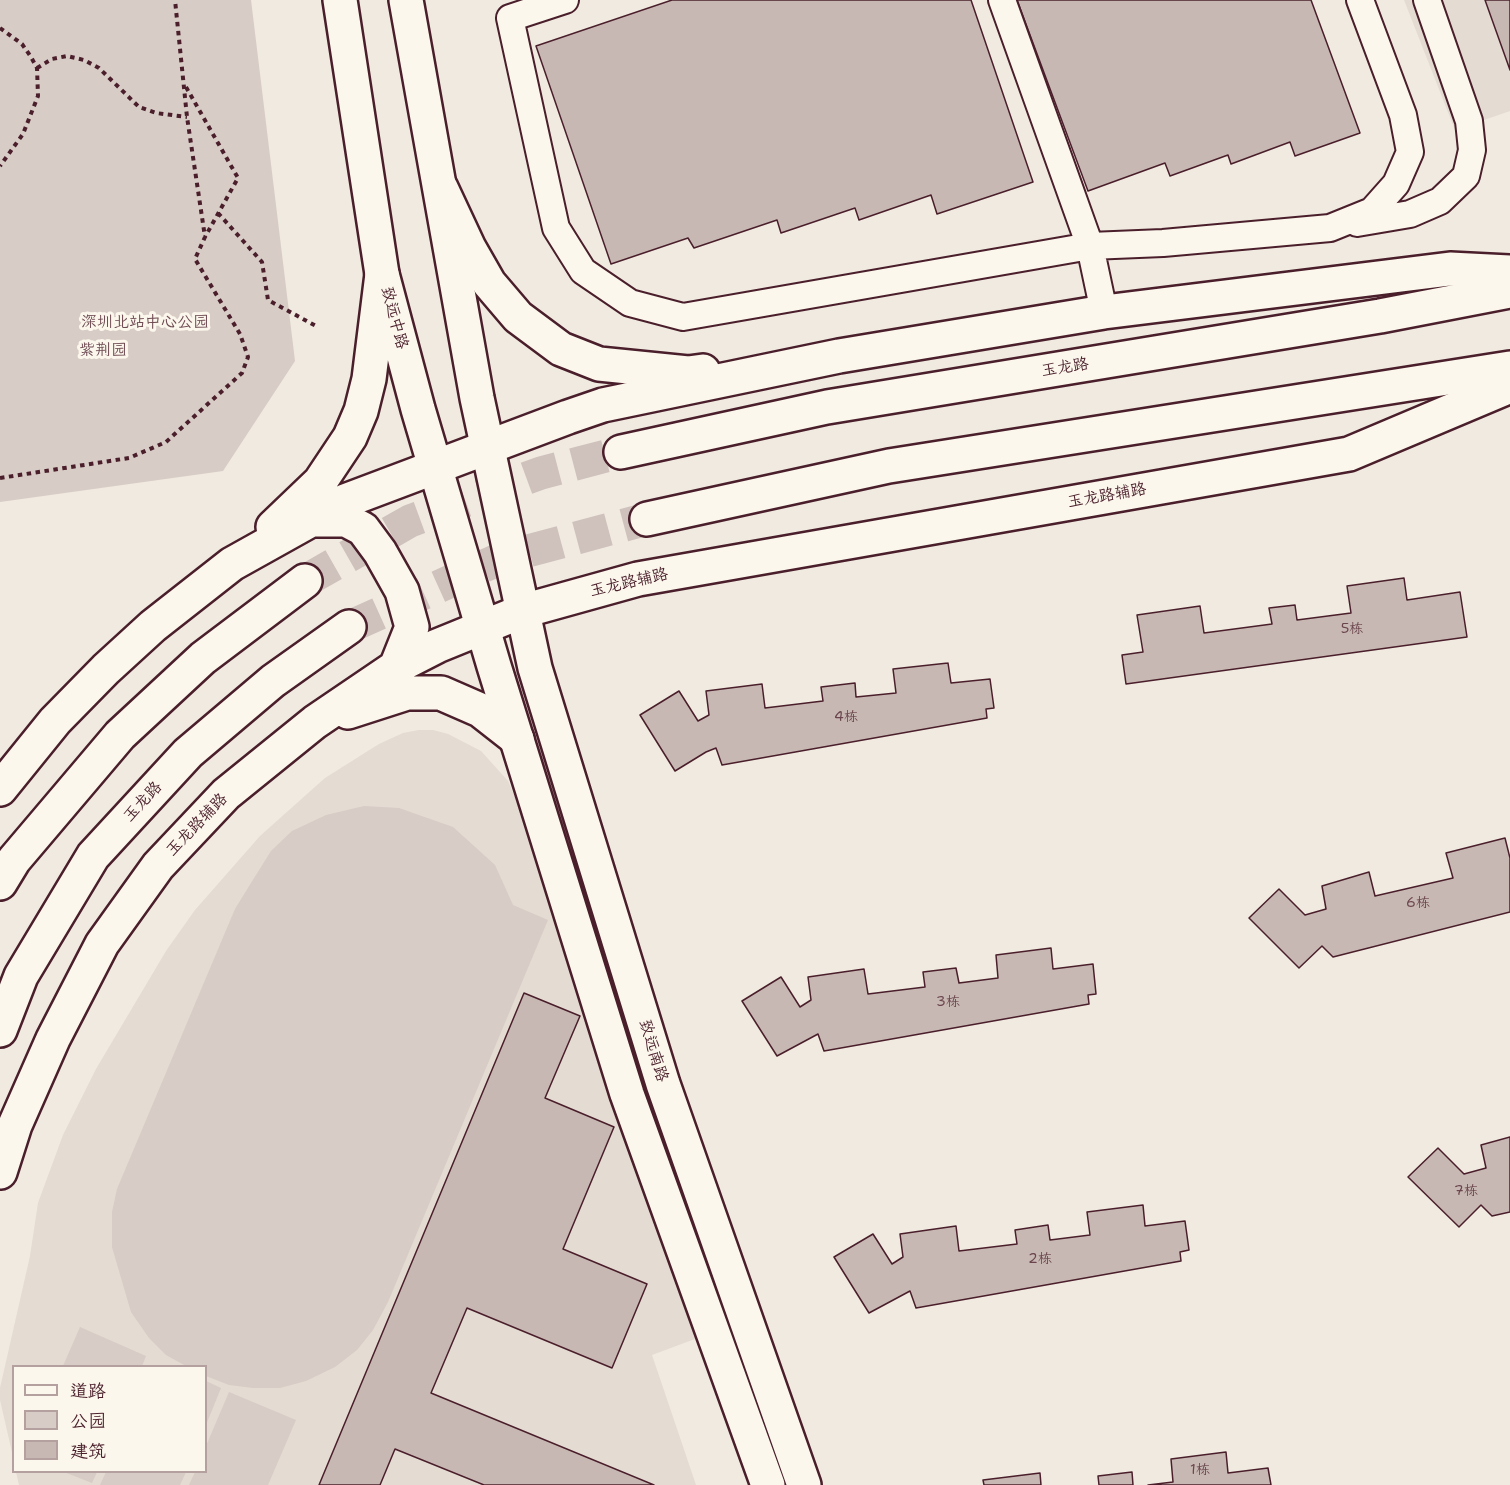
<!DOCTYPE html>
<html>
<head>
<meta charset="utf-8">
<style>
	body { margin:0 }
	#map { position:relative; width:1510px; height:1485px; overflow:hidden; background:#f0eae0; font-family:"Shantell Sans","LXGW WenKai TC",sans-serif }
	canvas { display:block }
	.legend { position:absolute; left:12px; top:1365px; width:195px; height:108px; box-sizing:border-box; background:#fbf7ec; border:2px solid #b4a19f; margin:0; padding:8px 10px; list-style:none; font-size:18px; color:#4a1f2b }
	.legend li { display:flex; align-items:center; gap:12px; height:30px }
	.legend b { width:30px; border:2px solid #b4a19f }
</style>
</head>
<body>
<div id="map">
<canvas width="1510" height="1485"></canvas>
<ul class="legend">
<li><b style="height:8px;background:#fbf7ec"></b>道路</li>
<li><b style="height:16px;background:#d8ccc6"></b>公园</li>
<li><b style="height:16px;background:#c8b8b3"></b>建筑</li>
</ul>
</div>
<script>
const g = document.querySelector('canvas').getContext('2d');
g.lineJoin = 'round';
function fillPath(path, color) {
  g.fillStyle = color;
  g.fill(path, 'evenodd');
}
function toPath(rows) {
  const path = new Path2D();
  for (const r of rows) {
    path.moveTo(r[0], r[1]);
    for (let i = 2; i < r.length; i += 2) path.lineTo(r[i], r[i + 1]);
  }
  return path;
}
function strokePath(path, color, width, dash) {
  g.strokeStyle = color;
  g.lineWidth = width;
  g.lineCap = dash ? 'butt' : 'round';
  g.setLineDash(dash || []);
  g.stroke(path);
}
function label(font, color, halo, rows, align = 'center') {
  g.font = font + ' "Shantell Sans","LXGW WenKai TC",sans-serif';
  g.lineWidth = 6;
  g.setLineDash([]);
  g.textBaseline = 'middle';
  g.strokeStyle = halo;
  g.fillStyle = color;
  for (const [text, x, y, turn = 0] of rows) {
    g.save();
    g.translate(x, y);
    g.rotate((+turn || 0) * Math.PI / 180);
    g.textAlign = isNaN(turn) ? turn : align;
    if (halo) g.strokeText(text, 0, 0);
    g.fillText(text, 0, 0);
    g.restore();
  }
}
fillPath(toPath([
	[1404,0,1510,0,1510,111,1455,130],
	[419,730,433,730,448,734,481,751,508,781,515,797,703,1336,652,1355,696,1485,19,1485,16,1472,206,1472,206,1366,14,1366,14,1461,0,1400,0,1388,30,1256,38,1203,63,1135,96,1069,166,951,195,910,260,836,325,778,379,744,403,733]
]), '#e4dbd2');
fillPath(toPath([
	[0,0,251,0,295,361,223,471,0,502],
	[364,806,399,808,453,827,495,865,513,905,548,920,388,1302,373,1330,357,1350,335,1367,306,1381,280,1388,253,1388,229,1385,206,1376,206,1366,186,1366,166,1355,149,1338,131,1312,112,1247,112,1212,117,1189,235,909,251,883,271,851,292,831,326,815],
	[80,1327,146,1356,142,1366,63,1366],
	[206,1381,221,1388,206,1425],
	[229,1392,296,1420,268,1485,189,1485,195,1472,206,1472,206,1446],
	[64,1472,97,1472,92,1483],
	[106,1472,186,1472,180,1485,100,1485]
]), '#d8ccc6');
const building = toPath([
	[672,0,971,0,1033,182,937,214,931,195,859,220,855,208,781,233,777,220,694,248,688,238,611,264,536,46,672,0],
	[1017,0,1311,0,1360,133,1295,156,1290,142,1231,164,1228,155,1170,176,1165,163,1088,191,1017,0],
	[1485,0,1510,0,1510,70,1485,0],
	[1404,578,1407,600,1460,592,1467,637,1126,684,1122,655,1143,652,1137,615,1200,606,1204,633,1272,624,1269,608,1295,605,1297,620,1351,613,1347,586,1404,578],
	[948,663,951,683,990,679,994,708,986,709,987,718,722,765,716,748,706,752,675,771,640,715,679,691,698,721,709,715,706,691,762,684,765,708,823,701,821,687,855,683,856,697,896,693,893,669,948,663],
	[1505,838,1510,858,1510,912,1333,957,1322,946,1299,968,1249,918,1279,889,1305,915,1326,909,1322,886,1369,872,1375,896,1453,878,1446,853,1505,838],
	[1051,948,1053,969,1093,964,1096,994,1088,995,1089,1004,824,1051,818,1034,777,1056,742,1001,781,977,800,1007,811,1000,808,977,864,969,868,994,925,987,923,972,956,968,959,983,998,978,996,955,1051,948],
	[524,993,580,1016,545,1098,614,1127,563,1249,647,1284,612,1368,467,1308,431,1393,654,1485,484,1485,395,1449,380,1485,319,1485,524,993],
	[1510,1137,1510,1212,1492,1216,1481,1205,1459,1227,1408,1177,1438,1148,1464,1174,1486,1168,1481,1145,1510,1137],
	[1143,1205,1145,1226,1185,1221,1189,1250,1180,1252,1181,1261,916,1308,910,1291,869,1313,834,1257,873,1234,892,1264,903,1257,900,1234,956,1226,959,1251,1017,1244,1015,1230,1048,1225,1050,1240,1090,1235,1087,1212,1143,1205],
	[1226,1452,1228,1473,1268,1468,1271,1485,1148,1485,1173,1482,1171,1459,1226,1452],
	[1132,1472,1133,1485,1099,1485,1098,1476,1132,1472],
	[1040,1473,1041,1485,984,1485,983,1480,1040,1473]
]);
fillPath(building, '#c8b8b3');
strokePath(building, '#4a1f2b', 1.5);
strokePath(toPath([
	[305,581,410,521,541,473,621,452],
	[349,627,502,558,647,519]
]), '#cfc1bc', 33, [33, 16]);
const minor = toPath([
	[565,0,510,18,556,228,583,271,630,303,683,317,1090,246,1163,243,1330,228,1372,211,1396,184,1410,152,1403,115,1360,0],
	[1002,0,1090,246,1104,312],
	[1357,223,1410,214,1440,201,1466,176,1472,150,1469,121,1427,0]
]);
const tertiary = toPath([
	[340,0,382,274,418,409,494,666,627,1094,768,1485],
	[406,0,477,398,535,668,663,1084,804,1485]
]);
const secondary = toPath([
	[441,188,469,248,489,283,518,317,561,349,599,364,688,373,703,371],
	[311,520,346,520,363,529,380,552,402,591,412,627,396,667],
	[273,527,320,482,350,437,361,411,369,379,382,274],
	[348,712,407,693,441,693,480,710,517,739],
	[0,789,55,721,106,669,153,626,232,564,345,501,568,417,603,405,839,356,1104,312,1450,269,1510,272],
	[0,1172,15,1125,53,1039,102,944,158,866,226,794,315,722,396,667,437,646,523,611,638,579,1349,454,1510,386]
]);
const primary = toPath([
	[621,452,827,407,1380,316,1510,291],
	[647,519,889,466,1510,368],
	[0,883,14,860,120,735,203,658,305,581],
	[0,1030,21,976,93,856,188,753,273,681,349,627]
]);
strokePath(minor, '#4a1f2b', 30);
strokePath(tertiary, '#4a1f2b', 38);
strokePath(secondary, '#4a1f2b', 38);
strokePath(primary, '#4a1f2b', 38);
strokePath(toPath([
	[0,28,22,44,31,57,37,68,38,96,23,134,0,166],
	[37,68,52,59,67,56,84,60,99,68,139,107,156,113,187,117],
	[186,87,238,178,205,237],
	[218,213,262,262,268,300,316,326],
	[0,478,129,458,166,442,242,373,248,357,240,334,195,259,205,237,187,117,175,0]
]), '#4a1f2b', 4, [4.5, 4.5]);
strokePath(minor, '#fbf7ec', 26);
strokePath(tertiary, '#fbf7ec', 33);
strokePath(secondary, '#fbf7ec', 33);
strokePath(primary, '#fbf7ec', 33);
label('14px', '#6a454d', null, [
	["5栋",1352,629],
	["4栋",846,717],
	["6栋",1418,903],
	["3栋",948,1002],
	["7栋",1466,1191],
	["2栋",1040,1259],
	["1栋",1200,1470]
]);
label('16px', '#4a1f2b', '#fbf7ec', [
	["致远中路",394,318,75],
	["玉龙路",1065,368,-9],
	["玉龙路辅路",1107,496,-10],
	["玉龙路辅路",629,583,-13],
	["玉龙路",143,802,-47],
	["玉龙路辅路",197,825,-46],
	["致远南路",653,1051,73]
]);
label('16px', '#6e4a52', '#fbf7ec', [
	["深圳北站中心公园",145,323],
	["紫荆园",103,351]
]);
</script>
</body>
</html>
